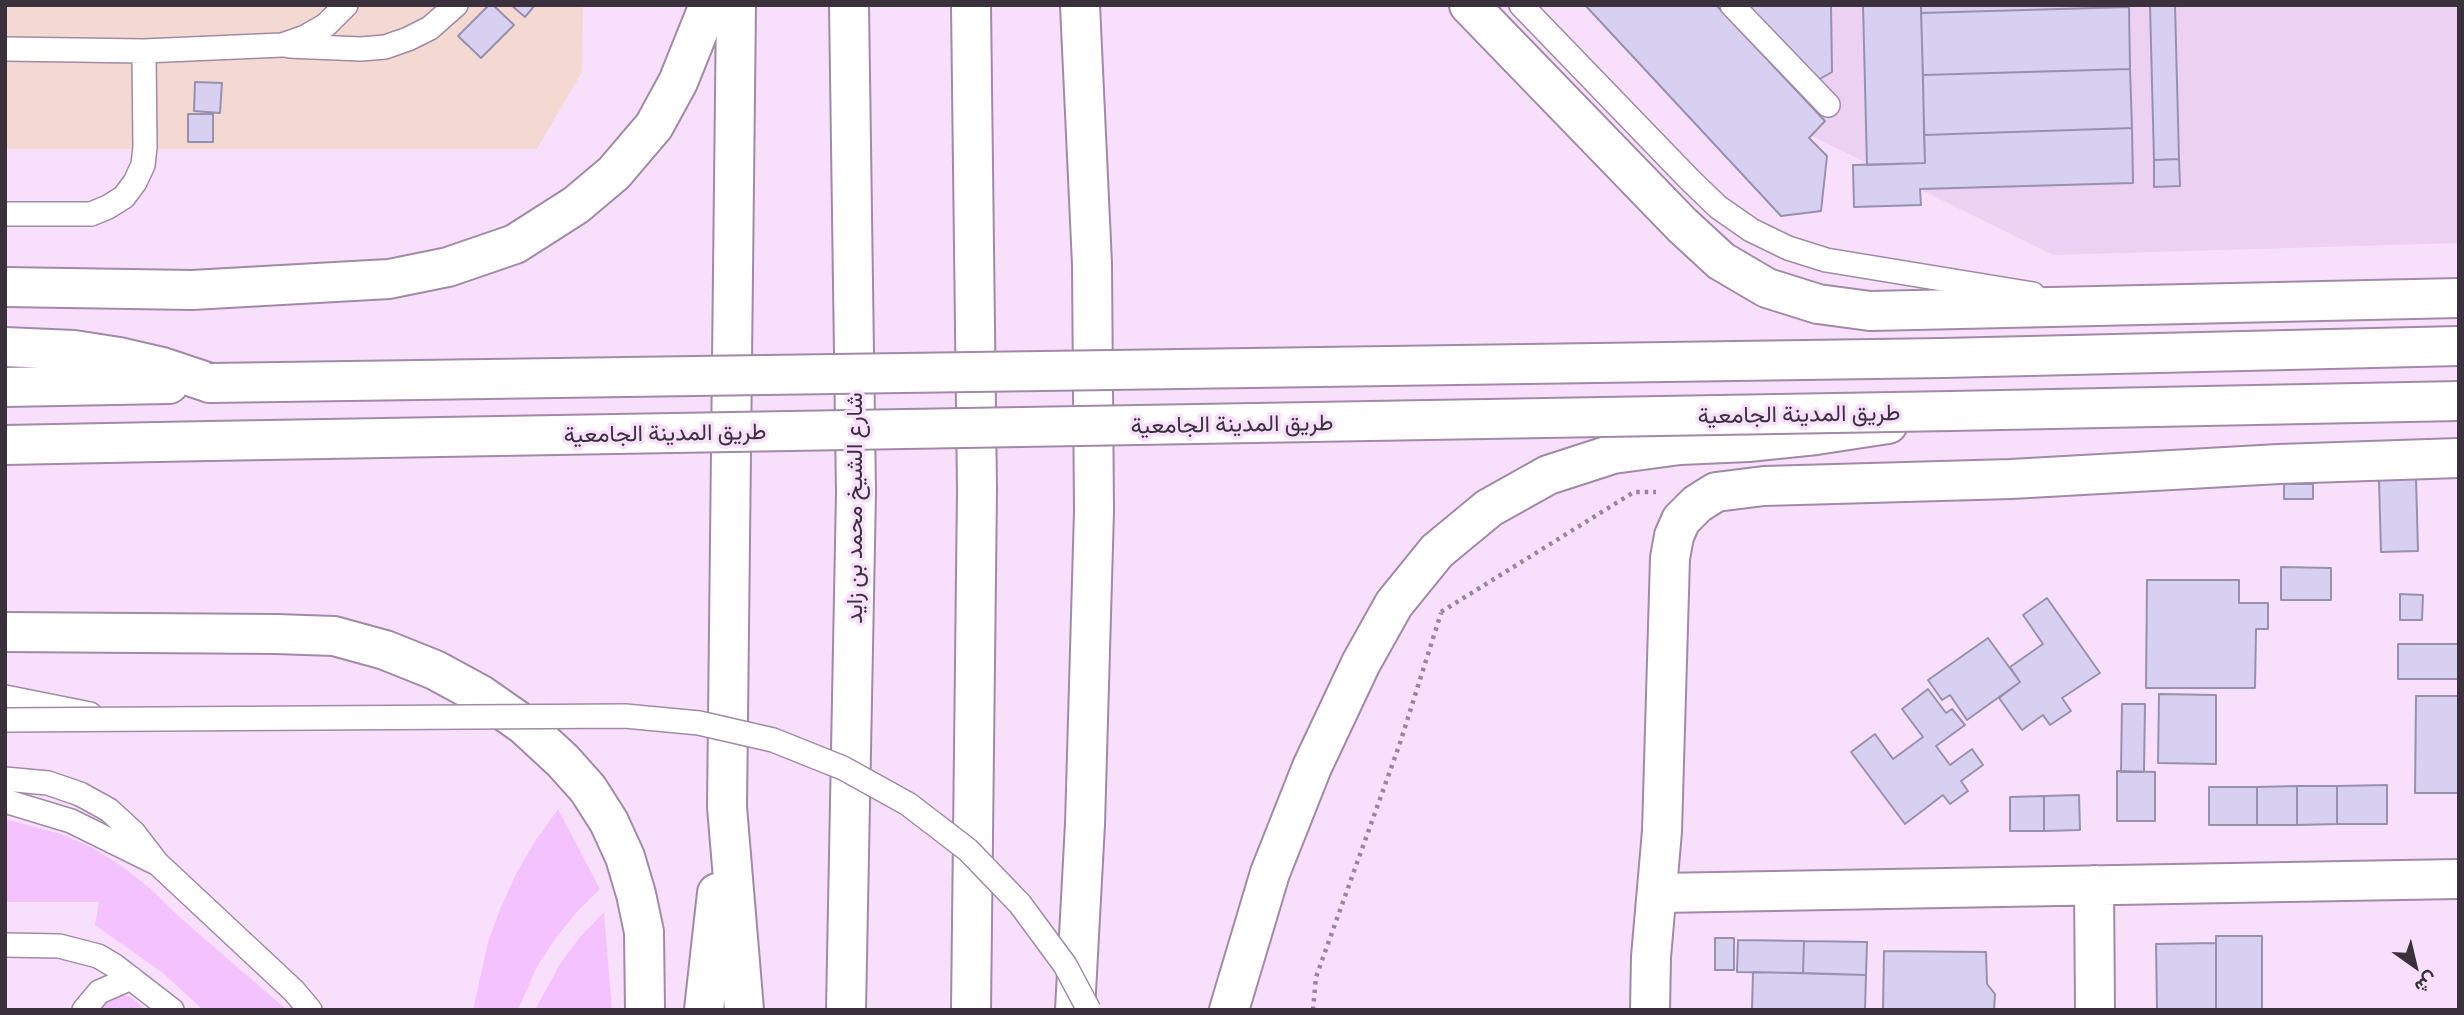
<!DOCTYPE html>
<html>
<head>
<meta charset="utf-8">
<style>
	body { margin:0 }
	#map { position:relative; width:2464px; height:1015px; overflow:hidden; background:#f8e0fd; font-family:"Exo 2",Vazirmatn,sans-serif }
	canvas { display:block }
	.frame { position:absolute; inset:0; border:7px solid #3a313c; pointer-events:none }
	.north { position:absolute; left:2380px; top:931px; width:70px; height:70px; -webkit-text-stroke:5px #f8e0fd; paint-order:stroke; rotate:146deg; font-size:19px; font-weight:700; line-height:28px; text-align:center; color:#3a313c }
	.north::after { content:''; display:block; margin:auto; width:24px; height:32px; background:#3a313c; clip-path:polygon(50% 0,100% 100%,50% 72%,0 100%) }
</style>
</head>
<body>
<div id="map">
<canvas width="2464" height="1015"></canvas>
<div class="frame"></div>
<div class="north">ش</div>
</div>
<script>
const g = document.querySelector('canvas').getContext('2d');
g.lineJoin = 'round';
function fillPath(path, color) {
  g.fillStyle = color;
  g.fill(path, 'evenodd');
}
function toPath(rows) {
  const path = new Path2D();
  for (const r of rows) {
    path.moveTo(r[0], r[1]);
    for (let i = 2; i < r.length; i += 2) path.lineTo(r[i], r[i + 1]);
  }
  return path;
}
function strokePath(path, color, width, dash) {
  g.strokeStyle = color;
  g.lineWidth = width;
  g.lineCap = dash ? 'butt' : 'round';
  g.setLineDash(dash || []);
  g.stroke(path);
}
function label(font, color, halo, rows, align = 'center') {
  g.font = font + ' "Exo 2",Vazirmatn,sans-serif';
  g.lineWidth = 7;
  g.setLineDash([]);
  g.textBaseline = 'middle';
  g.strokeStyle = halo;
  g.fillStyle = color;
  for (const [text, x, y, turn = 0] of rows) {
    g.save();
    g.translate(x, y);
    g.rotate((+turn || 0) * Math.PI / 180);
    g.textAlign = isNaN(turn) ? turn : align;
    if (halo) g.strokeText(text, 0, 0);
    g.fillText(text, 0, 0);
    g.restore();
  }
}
fillPath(toPath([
	[1656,5,2459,5,2459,243,2053,255,1723,92]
]), '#ecd1f2');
fillPath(toPath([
	[5,5,583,5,582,72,537,149,5,149]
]), '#f3d9d2');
fillPath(toPath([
	[558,809,600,889,576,913,555,939,537,967,518,1010,473,1010,488,942,501,907,517,872,536,840],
	[5,819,61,834,93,848,123,867,151,889,176,914,287,1010,203,1010,163,973,95,925,99,902,5,902],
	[604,912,612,1010,535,1010,560,964,580,937],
	[121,994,131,997,145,1010,100,1010,103,999]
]), '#f4c2ff');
const building = toPath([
	[489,5,493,5,514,25,481,58,458,36,489,5],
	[511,5,535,5,525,17,511,5],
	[1585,5,1716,5,1825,121,1809,138,1827,156,1821,211,1781,216,1585,5],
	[1745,5,1831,5,1832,72,1818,80,1745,5],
	[1863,5,1921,5,1925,163,1867,165,1863,5],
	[1921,5,2129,5,2129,7,1921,13,1921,5],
	[2150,5,2175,5,2179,159,2154,160,2150,5],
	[2129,7,2130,69,1923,75,1921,13,2129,7],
	[2130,69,2132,128,1924,135,1923,75,2130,69],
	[195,82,222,83,220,113,194,111,195,82],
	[188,114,213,114,213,142,188,142,188,114],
	[2132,128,2133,183,1920,189,1921,205,1854,207,1853,165,1925,163,1924,135,2132,128],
	[2179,159,2180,186,2154,187,2154,160,2179,159],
	[2416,478,2418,551,2381,552,2379,480,2416,478],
	[2284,484,2313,484,2313,499,2284,499,2284,484],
	[2281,567,2331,568,2331,600,2281,600,2281,567],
	[2147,580,2239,580,2239,603,2268,603,2268,629,2256,629,2255,688,2146,688,2147,580],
	[2400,594,2423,595,2422,620,2400,620,2400,594],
	[2047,598,2100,673,2062,698,2071,711,2050,725,2043,715,2022,730,1999,698,2020,682,2010,667,2043,644,2023,615,2047,598],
	[1988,638,2020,682,1967,720,1950,695,1942,700,1928,680,1988,638],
	[2398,644,2459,644,2459,679,2398,679,2398,644],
	[1928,689,1946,713,1952,709,1965,725,1936,746,1950,765,1972,749,1983,765,1961,781,1968,791,1950,804,1943,795,1905,824,1851,752,1875,734,1893,759,1923,737,1902,709,1928,689],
	[2159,694,2216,695,2216,764,2158,763,2159,694],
	[2416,696,2459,696,2459,793,2415,793,2416,696],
	[2122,704,2145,704,2144,772,2121,772,2122,704],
	[2117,771,2155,772,2155,821,2117,821,2117,771],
	[2387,785,2387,824,2337,824,2337,786,2387,785],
	[2297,786,2297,825,2257,825,2257,787,2297,786],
	[2297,786,2337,786,2337,824,2297,825,2297,786],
	[2209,787,2257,787,2257,825,2209,825,2209,787],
	[2079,795,2080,830,2044,831,2044,796,2079,795],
	[2044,796,2044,831,2010,831,2010,797,2044,796],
	[2216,936,2262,936,2262,1010,2216,1010,2216,936],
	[1715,938,1734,938,1734,970,1715,970,1715,938],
	[1738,940,1804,941,1803,973,1737,972,1738,940],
	[1804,941,1867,942,1866,975,1803,973,1804,941],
	[2216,943,2216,1010,2157,1010,2156,944,2216,943],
	[1884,951,1986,952,1987,984,1995,994,1994,1010,1883,1010,1884,951],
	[1753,972,1866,975,1865,1010,1752,1010,1753,972]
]);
fillPath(building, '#d7d0f1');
strokePath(building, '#9790af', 2);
const lane = toPath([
	[1521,5,1689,179,1718,207,1751,230,1788,248,1826,260,2033,294],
	[1732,5,1828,105],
	[289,46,361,49,385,47,408,39,430,28,456,5],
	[5,49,144,51,282,45,305,37,326,25,346,5],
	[5,214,91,214,108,207,124,197,135,182,143,165,145,147,144,51],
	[5,697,90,714],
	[5,779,48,783,80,794,109,810,134,833,157,863,294,991,310,1010],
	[5,801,71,821,154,862],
	[5,945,59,946,98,956,115,966,172,1010],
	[84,1010,99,992,131,978]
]);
const street = toPath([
	[2094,885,2095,1010],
	[1659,893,2459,879],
	[1650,1010,1651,957,1662,831,1670,558,1674,536,1681,520,1697,504,1716,492,1764,486,2011,479,2279,464,2459,458]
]);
const primary = toPath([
	[5,347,74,350,119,357,162,367,210,383],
	[1943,358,2459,346],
	[5,387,169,384],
	[1951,411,2459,401],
	[5,445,209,441]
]);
const highway = toPath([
	[736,5,727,807,744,1010],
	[971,5,977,489,971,1010],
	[1469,5,1682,225,1721,261,1767,288,1818,304,1870,311,2459,298],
	[5,287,192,290,389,279,448,267,515,244,576,205,614,173,654,126,678,82,709,5],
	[5,632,276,634,334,636,385,650,435,670,481,695,524,725,563,761,588,789,609,822,625,857,636,894,644,932,645,1010],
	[704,1010,717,893],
	[846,1010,856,492,849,5],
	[1075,1010,1085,824,1094,511,1092,264,1080,5],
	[1229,1010,1270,873,1312,767,1361,663,1394,604,1437,551,1489,508,1548,475,1613,454,1680,445,1748,442,1816,435,1888,424]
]);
strokePath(lane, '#a08aa5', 26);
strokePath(street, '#a08aa5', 42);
strokePath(primary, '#a08aa5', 42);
strokePath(highway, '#a08aa5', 42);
strokePath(toPath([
	[1441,612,1634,492,1656,492],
	[1313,1010,1316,977,1400,743,1441,613]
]), '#98879b', 4.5, [3.5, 5]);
strokePath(lane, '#fff', 23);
strokePath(street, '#fff', 38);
strokePath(primary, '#fff', 38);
strokePath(highway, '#fff', 38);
const laneBridge = toPath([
	[5,720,625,716,699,723,773,740,843,768,908,804,968,850,1020,904,1065,965,1089,1010]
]);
const primaryBridge = toPath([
	[210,383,1943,358],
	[209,441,1951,411]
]);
strokePath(laneBridge, '#a08aa5', 26, []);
strokePath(primaryBridge, '#a08aa5', 42, []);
strokePath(laneBridge, '#fff', 23);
strokePath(primaryBridge, '#fff', 38);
label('23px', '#3a313c', '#f8e0fd', [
	["طريق المدينة الجامعية",1799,414,-1],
	["طريق المدينة الجامعية",1232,424,-1],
	["طريق المدينة الجامعية",665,433,-1],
	["شارع الشيخ محمد بن زايد",854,508,-90]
]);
</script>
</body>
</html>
